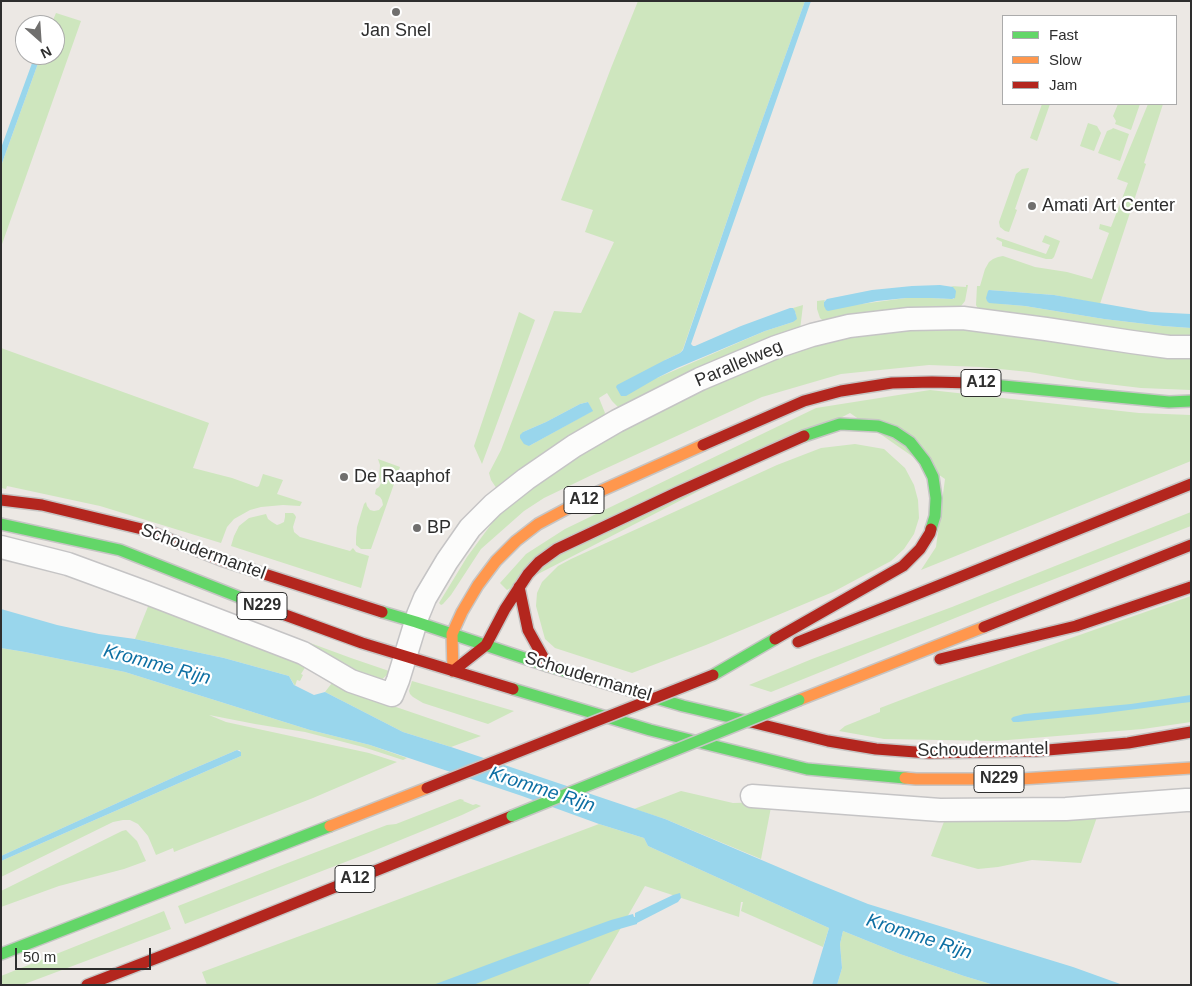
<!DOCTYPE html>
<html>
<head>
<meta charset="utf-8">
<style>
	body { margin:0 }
	#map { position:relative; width:1192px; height:986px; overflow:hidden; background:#ece8e4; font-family:Arial,sans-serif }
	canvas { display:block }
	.frame { position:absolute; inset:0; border:2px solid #2e2e2e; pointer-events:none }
	.legend { position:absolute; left:1002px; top:15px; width:175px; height:90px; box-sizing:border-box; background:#fff; border:1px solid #ababab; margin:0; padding:6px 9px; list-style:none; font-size:15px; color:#2e2e2e }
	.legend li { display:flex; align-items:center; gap:10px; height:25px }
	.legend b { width:25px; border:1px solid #ababab }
	.north { position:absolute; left:15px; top:15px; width:50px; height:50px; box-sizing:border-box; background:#fff; border:1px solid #ababab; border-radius:50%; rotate:154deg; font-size:14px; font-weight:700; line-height:20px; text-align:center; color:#2e2e2e }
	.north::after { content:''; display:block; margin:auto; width:18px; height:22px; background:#706f6e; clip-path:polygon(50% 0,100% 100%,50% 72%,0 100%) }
	.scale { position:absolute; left:15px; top:948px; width:136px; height:22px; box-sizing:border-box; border:2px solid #2e2e2e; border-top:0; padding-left:6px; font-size:15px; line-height:18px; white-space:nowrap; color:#2e2e2e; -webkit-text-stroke:4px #fff; paint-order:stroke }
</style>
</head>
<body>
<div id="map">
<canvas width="1192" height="986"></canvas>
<div class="frame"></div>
<ul class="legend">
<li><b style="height:6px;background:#63d668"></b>Fast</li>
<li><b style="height:6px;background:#ff974d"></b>Slow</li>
<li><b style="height:6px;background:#b3261e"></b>Jam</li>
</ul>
<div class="north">N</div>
<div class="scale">50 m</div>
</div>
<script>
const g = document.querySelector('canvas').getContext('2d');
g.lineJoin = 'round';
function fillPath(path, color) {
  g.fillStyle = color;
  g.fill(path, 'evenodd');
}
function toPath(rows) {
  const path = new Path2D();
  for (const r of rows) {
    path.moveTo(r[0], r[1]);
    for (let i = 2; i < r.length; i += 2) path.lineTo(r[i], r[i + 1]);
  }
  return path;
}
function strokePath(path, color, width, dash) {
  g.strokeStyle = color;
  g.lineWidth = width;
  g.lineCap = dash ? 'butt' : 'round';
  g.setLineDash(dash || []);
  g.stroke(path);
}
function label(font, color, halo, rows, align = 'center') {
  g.font = font + ' Arial,sans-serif';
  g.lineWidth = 4.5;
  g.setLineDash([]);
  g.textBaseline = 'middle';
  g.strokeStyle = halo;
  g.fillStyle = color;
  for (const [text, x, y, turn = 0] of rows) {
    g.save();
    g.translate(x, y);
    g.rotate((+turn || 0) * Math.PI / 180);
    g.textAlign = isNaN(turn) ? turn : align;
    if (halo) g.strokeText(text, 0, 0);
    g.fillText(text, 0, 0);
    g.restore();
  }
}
fillPath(toPath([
	[638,1,805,1,745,168,683,349,680,353,665,360,657,378,765,331,793,322,796,314,793,308,803,305,800,330,619,408,612,401,607,393,599,398,605,413,603,419,497,489,491,480,489,473,501,450,554,311,581,313,614,242,585,232,593,210,561,200,611,68],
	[588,402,592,411,529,446,523,432,546,422,580,404],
	[56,13,81,21,1,247,1,166,41,55,55,55,55,25,51,25],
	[1042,104,1050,104,1037,141,1030,138],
	[1118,104,1140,104,1131,130,1115,124,1116,121,1113,116],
	[1148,104,1163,104,1144,163,1146,164,1100,304,1054,295,989,290,987,298,1002,304,1025,306,1104,319,1163,326,1191,328,1191,341,978,309,976,305,977,286,980,286,985,269,989,262,993,259,998,257,1003,256,1035,267,1067,272,1092,279,1109,233,1099,229,1100,224,1111,227,1128,183,1117,179],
	[1088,123,1097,126,1101,133,1094,151,1080,146],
	[1113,128,1129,134,1120,161,1098,153,1107,131,1112,129],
	[1029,168,1015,209,1017,210,1009,232,1005,231,1000,227,999,222,1016,174,1022,169],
	[1045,235,1060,241,1054,257,1052,259,1046,259,1002,246,1002,242,996,239,997,237,1046,254,1050,245,1042,242],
	[966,285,968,285,965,301,958,310,827,324,820,318,817,309,817,301,825,300,824,302,854,305,906,298,930,298,952,299,954,299,953,287,951,286,966,287],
	[519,312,535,320,482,464,474,446],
	[949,325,1191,354,1191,390,1141,388,1082,381,1029,372,980,367,929,365,841,374,762,397,598,472,544,498,524,511,481,549,451,595,443,604,441,605,439,603,467,557,495,519,524,490,582,450,720,378,844,335],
	[1,348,209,423,193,468,232,478,257,487,259,486,263,474,283,480,277,494,302,502,300,506,283,505,261,507,250,510,234,519,227,527,221,543,100,506,7,486,6,489,1,488],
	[930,390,1139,413,1191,415,1191,461,921,570,936,547,945,479,850,413,507,590,500,583,526,554,565,529,816,408],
	[855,444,884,449,905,468,914,485,918,500,919,518,914,534,904,549,891,561,833,592,706,645,632,673,555,648,545,639,536,606,537,593,542,582,558,566,571,559,777,465,821,448],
	[378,459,400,467,371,549,361,549,356,545,356,538,357,527,364,504,366,502,367,506,370,510,374,511,379,510,383,505,382,500,380,497,375,494,376,489,379,487,381,483,379,477,380,465],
	[1191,512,1191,526,990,604,771,692,749,685,812,659,952,607],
	[285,513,293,513,295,515,296,517,293,527,294,532,300,537,350,551,353,548,356,552,369,556,361,588,231,546,234,536,239,526,249,518,266,514,268,519,272,522,277,525,280,524,284,522,285,517],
	[114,571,351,658,389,671,387,675,380,681],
	[1191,596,1191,722,1143,729,996,741,884,739,839,731,845,726,880,712,880,708,935,687,1031,652],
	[151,599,177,612,175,616,306,666,301,674,303,675,300,681,297,680,295,686,289,676,224,658,135,639],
	[1,648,25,652,125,672,310,730,370,745,407,758,403,760,363,747,305,732,255,724,209,715,226,722,369,753,397,762,313,798,174,852,173,848,156,855,148,836,138,824,130,820,123,820,113,822,1,877,1,861,241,756,240,750,237,750,181,774,1,856],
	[335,679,364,694,396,707,481,736,451,747,403,732,325,692],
	[412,681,514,711,488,724,423,703,413,697,410,694,409,691],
	[681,791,733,803,772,802,761,859,665,819,634,809],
	[460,799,464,800,463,801,473,805,476,804,481,806,462,815,366,854,185,924,178,906,285,864,387,825,396,824],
	[1097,817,1081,863,1032,860,998,867,978,869,931,856,945,819],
	[599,824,644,838,648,846,829,928,823,947,741,911,743,902,741,902,739,917,645,886,588,985,207,985,202,972,346,919],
	[126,830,137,841,146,861,124,869,59,886,1,907,1,891,122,831],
	[164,911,171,929,22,985,1,985,1,976],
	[843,931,900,954,964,976,994,985,837,985,842,968,840,944]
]), '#cee6be');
fillPath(toPath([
	[805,1,811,1,691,344,693,346,695,346,741,326,790,308,793,308,795,311,797,319,793,322,765,331,677,368,657,378,626,396,621,396,616,387,617,385,665,360,680,353,683,350,745,168],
	[35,55,41,55,1,166,1,148],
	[940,285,953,287,956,291,955,298,952,299,930,298,906,298,877,301,828,311,826,310,824,306,824,302,827,299,872,290,912,286],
	[989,290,1054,295,1151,312,1191,314,1191,328,1163,326,1104,319,1025,306,989,303,987,301,986,298,988,291],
	[588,402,593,411,529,446,524,444,520,438,520,435,523,432,546,422,580,404],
	[1,609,57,625,99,634,135,639,224,658,289,676,294,685,314,695,325,692,403,732,451,747,665,819,811,881,868,904,1073,967,1123,985,994,985,964,976,900,954,843,931,840,944,842,968,837,985,812,985,829,928,648,846,644,838,599,824,522,796,370,745,310,730,125,672,25,652,1,648],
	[1191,695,1191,702,1182,703,1098,714,1018,722,1013,722,1011,719,1013,717,1024,714,1131,704],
	[237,750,241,752,241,756,1,861,1,856,181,774],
	[680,893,681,898,678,902,637,923,637,924,616,930,473,985,433,985,508,957,611,920,633,914,634,917,635,917,635,913,673,895]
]), '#99d6ec');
const street = toPath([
	[1,547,68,564,147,593,303,653,351,681,392,695,398,680,418,615,425,598,447,561,470,528,493,505,526,479,574,446,617,421,700,379,776,347,812,335,849,326,909,319,963,318,1046,329,1132,342,1169,347,1191,347],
	[752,796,940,810,1066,809,1186,800,1191,800]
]);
const fast = toPath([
	[972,383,1169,402,1191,401],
	[804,436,840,424,878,426,895,432,910,442,925,461,933,477,936,498,935,516,931,529],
	[1,524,120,550,277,612],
	[382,612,416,622,548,666,683,706,751,722],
	[713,675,775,639],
	[513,689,650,730,807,769,905,778],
	[1,954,330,826]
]);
const slow = toPath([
	[453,671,452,634,462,612,478,585,496,561,516,541,538,524,596,493,703,445],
	[799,700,984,627],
	[905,778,916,779,1021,779,1191,768],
	[330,826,427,788]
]);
const jam = toPath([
	[703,445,804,401,841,391,892,383,932,382,972,383],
	[1,500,42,505,146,530,221,560,382,612],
	[519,587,528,630,548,666],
	[277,612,362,643,513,689],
	[984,627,1191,545],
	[775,639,903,566,920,549,930,533,931,529],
	[798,642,1191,484],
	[940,659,1076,626,1191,587],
	[453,671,486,645,505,609,528,574,539,562,557,549,676,493,804,436],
	[751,722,828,741,876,749,929,753,1036,751,1128,743,1191,732],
	[87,985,198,942,512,816]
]);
strokePath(street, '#c5c4c5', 25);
strokePath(fast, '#c6c5c4', 14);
strokePath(slow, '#c6c5c4', 14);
strokePath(jam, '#c6c5c4', 14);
strokePath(street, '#fcfcfb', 22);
strokePath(fast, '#63d668', 11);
strokePath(slow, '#ff974d', 11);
strokePath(jam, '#b3261e', 11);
const fastBridge = toPath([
	[512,816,799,700]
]);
const jamBridge = toPath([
	[427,788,713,675]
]);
strokePath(fastBridge, '#c6c5c4', 14, []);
strokePath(jamBridge, '#c6c5c4', 14, []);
strokePath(fastBridge, '#63d668', 11);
strokePath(jamBridge, '#b3261e', 11);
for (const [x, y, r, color] of [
	[396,12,5,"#706f6e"],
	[1032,206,5,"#706f6e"],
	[344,477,5,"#706f6e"],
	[417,528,5,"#706f6e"]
]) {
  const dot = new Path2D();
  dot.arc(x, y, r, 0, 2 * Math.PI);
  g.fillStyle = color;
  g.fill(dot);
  strokePath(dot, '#fff', 2);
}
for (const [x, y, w] of [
	[981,383,40],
	[584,500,40],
	[262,606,50],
	[999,779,50],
	[355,879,40]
]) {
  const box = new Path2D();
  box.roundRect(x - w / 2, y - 13.5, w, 27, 4);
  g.fillStyle = '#fff';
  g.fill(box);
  strokePath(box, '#2e2e2e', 1);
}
label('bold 16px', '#2e2e2e', null, [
	["A12",981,383],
	["A12",584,500],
	["N229",262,606],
	["N229",999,779],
	["A12",355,879]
]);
label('18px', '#2e2e2e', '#fff', [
	["Jan Snel",396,31,"center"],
	["Amati Art Center",1042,206],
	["De Raaphof",354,477],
	["BP",427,528]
], 'left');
label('18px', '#2e2e2e', '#fff', [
	["Parallelweg",739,364,-23],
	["Schoudermantel",203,552,20],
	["Schoudermantel",588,677,17],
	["Schoudermantel",983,750,-1]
]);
label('italic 19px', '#0d6fa3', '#fff', [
	["Kromme Rijn",157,665,15],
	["Kromme Rijn",542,790,18],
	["Kromme Rijn",919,937,18]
]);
</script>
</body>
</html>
